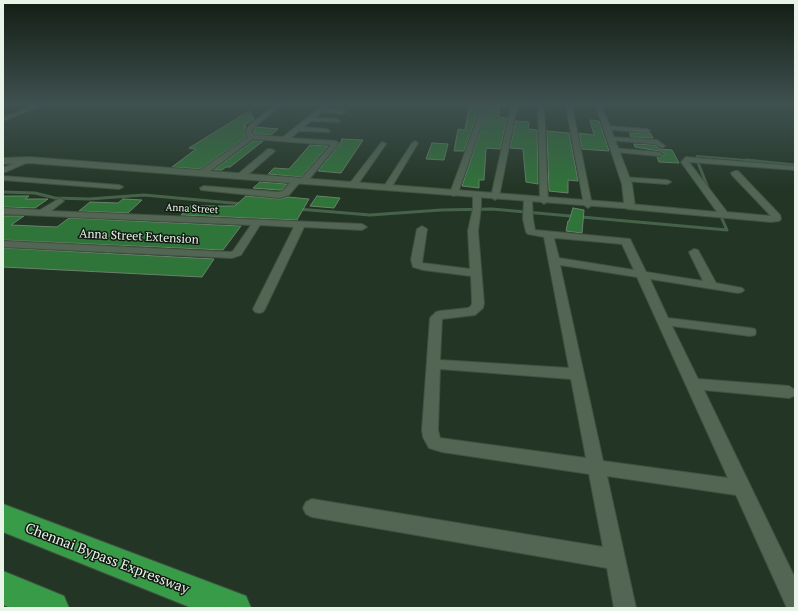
<!DOCTYPE html>
<html>
<head>
<meta charset="utf-8">
<style>
	body { margin:0 }
	#map { position:relative; width:798px; height:611px; overflow:hidden; background:#233524; font-family:"PT Serif",serif }
	canvas { display:block }
	.frame { position:absolute; inset:0; border:4px solid #e9f4e9; pointer-events:none }
</style>
</head>
<body>
<div id="map">
<canvas width="798" height="611"></canvas>
<div class="frame"></div>
</div>
<script>
const g = document.querySelector('canvas').getContext('2d');
g.lineJoin = 'round';
function toPath(rows) {
  const path = new Path2D();
  for (const r of rows) {
    path.moveTo(r[0], r[1]);
    for (let i = 2; i < r.length; i += 2) path.lineTo(r[i], r[i + 1]);
  }
  return path;
}
function strokePath(path, color, width, dash) {
  g.strokeStyle = color;
  g.lineWidth = width;
  g.lineCap = dash ? 'butt' : 'round';
  g.setLineDash(dash || []);
  g.stroke(path);
}
function fillPath(path, color) {
  g.fillStyle = color;
  g.fill(path, 'evenodd');
}
function label(font, color, halo, rows, align = 'center') {
  g.font = font + ' "PT Serif",serif';
  g.lineWidth = 3;
  g.setLineDash([]);
  g.textBaseline = 'middle';
  g.strokeStyle = halo;
  g.fillStyle = color;
  for (const [text, x, y, turn = 0] of rows) {
    g.save();
    g.translate(x, y);
    g.rotate((+turn || 0) * Math.PI / 180);
    g.textAlign = isNaN(turn) ? turn : align;
    if (halo) g.strokeText(text, 0, 0);
    g.fillText(text, 0, 0);
    g.restore();
  }
}
strokePath(toPath([
	[697,161,697,156,757,161]
]), '#46634a', 2);
strokePath(toPath([
	[697,160,708,188],
	[746,160,795,165],
	[3,192,35,193,55,198,89,199,144,195,243,204],
	[298,209,370,215,441,210,492,209,727,230,719,212]
]), '#46634a', 3);
const building = toPath([
	[469,106,480,106,464,151,454,151,458,129,465,130,469,106],
	[489,106,499,106,499,117,507,118,500,149,486,148,484,180,479,180,479,188,462,186,489,106],
	[249,111,254,119,243,126,246,126,244,131,246,137,200,169,172,167,196,149,189,148,249,111],
	[590,120,599,121,609,151,582,149,579,133,594,135,590,120],
	[516,121,529,122,528,129,537,130,538,184,526,182,523,149,510,148,516,121],
	[256,127,278,129,271,135,255,134,253,132,256,127],
	[547,131,569,133,578,181,568,180,568,193,549,191,547,131],
	[630,133,647,134,650,133,653,138,631,137,630,133],
	[342,139,363,140,341,173,318,171,340,144,342,139],
	[253,141,263,141,230,167,226,167,222,170,214,170,253,141],
	[432,143,448,144,444,160,426,159,432,143],
	[634,144,655,145,659,149,672,150,679,163,659,162,657,157,664,155,664,153,659,151,635,147,634,144],
	[310,145,328,146,301,177,268,174,274,168,289,169,310,145],
	[260,182,287,184,282,190,279,190,253,188,260,182],
	[3,196,29,196,25,199,48,199,35,208,3,207,3,196],
	[246,196,280,199,288,197,309,199,297,220,181,215,190,206,235,206,246,196],
	[317,196,340,198,334,208,310,206,317,196],
	[123,199,142,200,128,213,79,211,90,202,118,203,123,199],
	[573,208,584,210,582,233,566,231,568,221,569,221,573,208],
	[3,216,24,216,11,225,57,227,69,218,241,226,223,250,3,240,3,216],
	[3,248,214,259,202,277,3,267,3,248]
]);
fillPath(building, '#2f7438');
strokePath(building, '#6c816d', 1);
const minor = toPath([
	[33,106,41,106,3,121,3,117,33,106],
	[275,106,281,106,254,127,251,132,254,135,283,137,318,109,323,106,329,106,326,109,343,110,346,112,343,114,322,112,315,118,337,119,340,121,339,122,311,121,303,127,327,129,330,131,329,132,299,131,291,138,336,141,339,143,306,183,300,182,289,195,280,198,201,190,200,188,204,186,279,192,283,191,293,179,300,180,331,145,253,139,205,175,199,175,199,171,248,137,245,132,249,125,275,106],
	[482,106,488,106,458,193,454,196,451,195,450,193,482,106],
	[511,106,517,106,499,197,495,200,491,197,511,106],
	[538,106,544,106,548,201,544,204,540,201,538,106],
	[566,106,572,106,592,205,588,208,584,205,566,106],
	[607,126,647,129,650,131,647,133,605,129,604,128,607,126],
	[611,137,657,140,665,146,662,148,655,144,609,140,608,139,611,137],
	[415,141,418,143,391,188,387,190,384,190,383,188,412,143,415,141],
	[383,142,386,144,356,187,350,187,349,185,350,183,381,143,383,142],
	[612,148,659,152,663,154,659,156,615,152,611,150,612,148],
	[268,149,271,149,275,151,244,178,238,178,238,174,268,149],
	[686,157,795,166,795,170,689,162,727,212,771,216,732,175,731,173,735,171,738,171,780,215,781,219,779,221,771,222,627,209,626,207,627,205,630,204,717,212,681,162,686,157],
	[26,158,32,158,33,160,3,173,3,168,26,158],
	[3,176,119,185,123,187,119,189,3,180,3,176],
	[622,177,667,180,671,182,667,184,625,181,622,181,622,177],
	[477,192,481,195,481,208,478,231,484,303,483,308,475,315,442,319,440,360,569,368,544,237,528,234,526,232,523,219,524,200,528,197,532,200,533,219,535,230,630,239,646,272,703,281,689,252,694,249,698,250,716,283,742,288,744,290,742,292,738,293,650,279,668,318,750,328,755,329,756,332,755,335,750,336,672,326,698,379,789,386,795,390,794,396,789,398,704,390,795,578,795,608,787,608,736,495,607,476,636,608,614,608,607,568,312,517,306,514,303,508,306,502,312,499,603,547,589,474,442,452,429,448,423,437,422,430,430,318,436,312,440,311,468,308,471,306,472,303,471,276,423,270,413,267,411,260,417,229,422,226,427,229,422,263,470,269,468,231,473,208,473,195,477,192],
	[556,238,622,244,634,270,559,258,554,239,556,238],
	[560,265,637,277,728,478,603,461,560,265],
	[440,369,571,379,586,458,440,438,438,430,440,369],
	[60,198,64,201,51,211,362,224,367,227,362,230,304,227,265,309,263,312,259,313,255,312,253,309,294,227,260,225,241,255,232,258,3,247,3,241,231,252,233,251,251,225,3,214,3,208,40,210,60,198]
]);
const tertiary = toPath([
	[596,106,602,106,632,184,635,207,634,209,29,163,3,164,3,158,29,157,624,203,622,184,596,106]
]);
const trunk = toPath([
	[3,504,246,596,251,608,192,608,3,532,3,504],
	[3,571,64,596,69,608,11,608,3,605,3,571]
]);
strokePath(minor, '#405142', 2);
strokePath(tertiary, '#405142', 2);
strokePath(trunk, '#405142', 2);
fillPath(minor, '#526653');
fillPath(tertiary, '#526653');
fillPath(trunk, '#379b48');
const sky = g.createLinearGradient(0, 0, 0, 191);
sky.addColorStop(0, '#131d14');
sky.addColorStop(0.55, '#3f5150');
sky.addColorStop(1, '#3f515000');
g.fillStyle = sky;
g.fillRect(0, 0, 798, 191);
label('10px', '#e9f4e9', '#121b13', [
	["Anna Street",192,209,3]
]);
label('12px', '#e9f4e9', '#121b13', [
	["Anna Street Extension",139,237,3]
]);
label('14px', '#e9f4e9', '#121b13', [
	["Chennai Bypass Expressway",107,559,21]
]);
</script>
</body>
</html>
